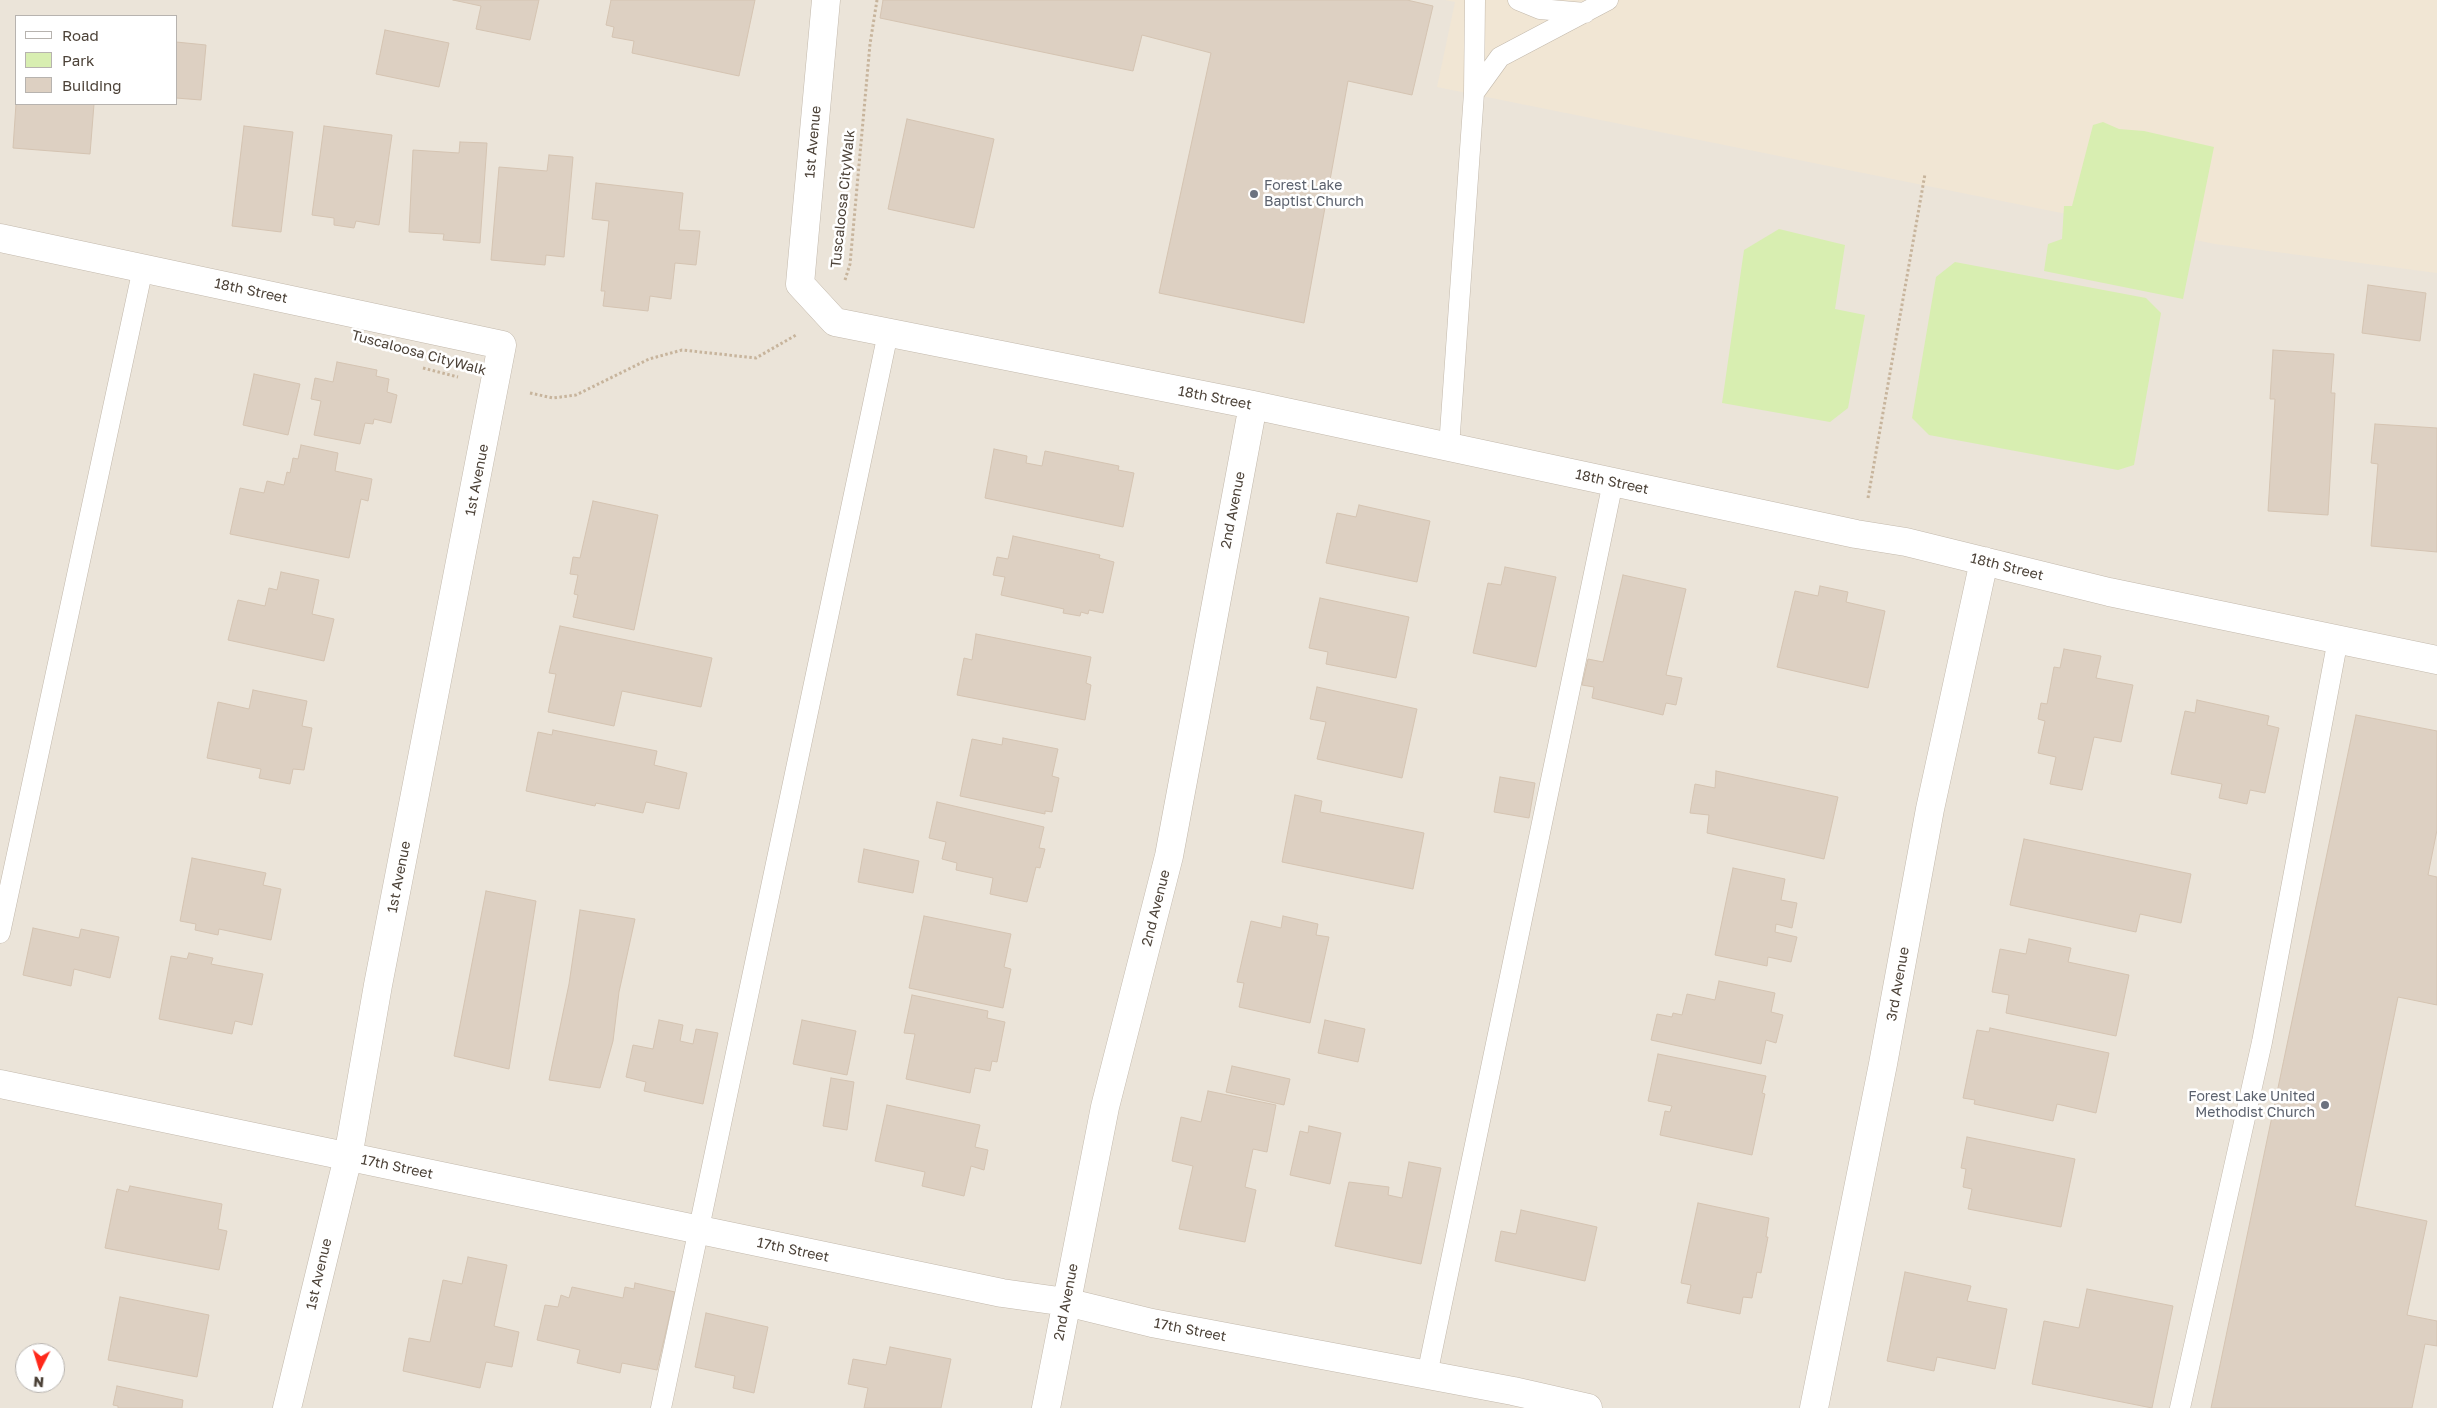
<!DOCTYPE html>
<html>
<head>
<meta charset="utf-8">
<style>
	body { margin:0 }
	#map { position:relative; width:2437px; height:1408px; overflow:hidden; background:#f7f2eb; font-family:"Golos Text",sans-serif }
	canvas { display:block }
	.legend { position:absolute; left:15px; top:15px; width:162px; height:90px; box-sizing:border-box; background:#fff; border:1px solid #b7b3af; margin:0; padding:6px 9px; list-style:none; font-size:15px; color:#4c4238 }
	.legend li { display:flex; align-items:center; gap:10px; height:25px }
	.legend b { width:25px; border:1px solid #b7b3af }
	.north { position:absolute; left:15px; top:1343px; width:50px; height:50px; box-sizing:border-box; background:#fff; border:1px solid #b7b3af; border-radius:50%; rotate:185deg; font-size:14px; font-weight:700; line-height:20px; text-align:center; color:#4c4238 }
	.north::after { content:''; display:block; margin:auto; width:18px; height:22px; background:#ff281a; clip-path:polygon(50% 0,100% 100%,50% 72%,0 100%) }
</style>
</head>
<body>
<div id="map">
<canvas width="2437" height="1408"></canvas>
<ul class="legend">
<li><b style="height:6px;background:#fff"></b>Road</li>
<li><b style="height:14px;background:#d8eeb1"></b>Park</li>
<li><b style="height:14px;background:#ddd0c2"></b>Building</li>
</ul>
<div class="north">N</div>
</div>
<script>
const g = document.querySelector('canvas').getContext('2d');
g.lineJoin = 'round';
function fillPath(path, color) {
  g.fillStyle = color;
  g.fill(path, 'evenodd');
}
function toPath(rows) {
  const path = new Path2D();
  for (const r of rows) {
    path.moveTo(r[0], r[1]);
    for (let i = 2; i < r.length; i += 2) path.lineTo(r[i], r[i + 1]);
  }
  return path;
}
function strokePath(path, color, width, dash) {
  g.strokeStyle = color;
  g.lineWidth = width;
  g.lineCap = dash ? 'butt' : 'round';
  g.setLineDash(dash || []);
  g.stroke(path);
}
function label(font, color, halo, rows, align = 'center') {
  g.font = font + ' "Golos Text",sans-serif';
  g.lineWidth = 5;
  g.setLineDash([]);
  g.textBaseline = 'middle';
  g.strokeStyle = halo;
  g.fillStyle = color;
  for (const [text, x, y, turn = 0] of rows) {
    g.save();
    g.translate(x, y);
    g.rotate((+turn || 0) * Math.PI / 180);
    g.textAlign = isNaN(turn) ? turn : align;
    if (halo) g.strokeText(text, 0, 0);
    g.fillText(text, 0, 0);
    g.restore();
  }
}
fillPath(toPath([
	[0,0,2437,0,2437,1408,0,1408],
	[16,16,176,16,176,104,16,104],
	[25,1353,55,1353,55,1383,25,1383]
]), '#ebe4d9');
fillPath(toPath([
	[1445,0,2437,0,2437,273,2215,244,1437,87,1455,2]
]), '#f1e6d4');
fillPath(toPath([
	[2103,122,2119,129,2144,131,2214,147,2183,299,2044,271,2048,244,2062,239,2064,206,2072,206,2093,125],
	[1779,229,1845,245,1835,309,1865,315,1848,408,1830,422,1722,403,1744,250],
	[1955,262,2146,298,2161,313,2134,465,2118,470,1929,435,1912,418,1936,277]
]), '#d8eeb1');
const building = toPath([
	[453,0,539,0,530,40,476,29,481,6,453,0],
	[611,0,755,0,739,76,632,53,634,41,612,37,614,27,606,25,611,0],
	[883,0,1407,0,1433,6,1412,95,1348,81,1304,323,1159,293,1211,53,1142,35,1133,71,880,18,883,0],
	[385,30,449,43,439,87,376,74,385,30],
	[176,42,206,45,201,100,176,98,176,42],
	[16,104,94,104,90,154,13,148,16,104],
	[907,119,994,139,974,228,888,209,907,119],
	[244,126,293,132,281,232,232,226,244,126],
	[324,126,392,135,379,225,356,221,354,228,334,225,334,218,312,215,324,126],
	[460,142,487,143,480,243,443,240,444,234,409,232,413,150,459,153,460,142],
	[549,155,573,157,564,257,546,255,545,265,491,260,499,167,547,171,549,155],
	[596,183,683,193,679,230,700,231,696,265,675,263,671,299,650,296,648,311,603,306,605,291,601,291,609,221,592,219,596,183],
	[2368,285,2426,293,2420,341,2362,333,2368,285],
	[2273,350,2334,354,2331,393,2335,393,2328,515,2268,511,2275,399,2270,399,2273,350],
	[337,362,377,370,376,376,389,379,387,392,397,395,391,423,374,419,373,424,365,423,360,444,314,435,321,401,311,399,315,378,333,382,337,362],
	[254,374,300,384,288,435,243,425,254,374],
	[2375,424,2437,428,2437,552,2371,546,2378,464,2371,463,2375,424],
	[301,445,338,453,335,471,372,479,368,501,361,499,349,558,230,534,240,488,264,493,267,481,284,485,287,472,290,473,293,458,298,459,301,445],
	[994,449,1027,456,1026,463,1042,466,1045,451,1119,466,1118,470,1134,473,1123,527,985,498,994,449],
	[593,501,658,515,634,630,573,617,578,595,574,594,578,575,570,574,573,557,580,558,593,501],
	[1359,505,1430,521,1417,582,1326,563,1337,513,1356,517,1359,505],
	[1013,536,1100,555,1099,558,1114,562,1103,613,1089,610,1088,614,1081,612,1080,616,1063,613,1064,609,1001,595,1005,577,993,575,997,557,1008,559,1013,536],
	[1505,567,1556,577,1536,667,1473,653,1488,583,1501,585,1505,567],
	[281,572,319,580,312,614,334,619,324,661,228,640,238,600,265,606,269,588,277,590,281,572],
	[1623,575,1686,589,1666,675,1682,678,1676,705,1666,703,1663,715,1592,698,1594,687,1582,685,1588,659,1603,662,1623,575],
	[1820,586,1848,592,1846,602,1885,611,1868,688,1777,667,1795,591,1818,596,1820,586],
	[1320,598,1409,617,1396,678,1326,664,1328,652,1309,648,1320,598],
	[560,626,712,658,701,707,622,691,614,726,548,712,556,674,549,673,560,626],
	[976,634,1091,657,1086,683,1091,685,1085,720,957,695,964,658,972,660,976,634],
	[2064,649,2101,656,2096,678,2133,685,2121,742,2094,737,2082,790,2050,784,2056,757,2038,753,2045,721,2038,719,2041,703,2047,704,2054,667,2060,668,2064,649],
	[1317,687,1417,709,1402,778,1317,759,1326,722,1310,719,1317,687],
	[253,690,307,701,302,726,312,728,304,770,293,769,290,784,259,778,261,769,207,758,218,702,249,709,253,690],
	[2197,700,2269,716,2267,725,2279,728,2265,793,2250,790,2247,804,2219,798,2222,784,2171,774,2185,711,2195,713,2197,700],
	[2356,715,2437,731,2437,830,2428,875,2437,877,2437,1005,2398,997,2355,1206,2427,1221,2407,1315,2437,1321,2437,1346,2425,1344,2412,1408,2211,1408,2356,715],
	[553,730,657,751,654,765,687,773,679,809,646,802,643,813,596,803,595,806,526,791,538,732,552,735,553,730],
	[1003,738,1058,749,1052,776,1059,778,1052,812,1045,811,1045,814,960,796,972,739,1002,745,1003,738],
	[1716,771,1838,797,1824,859,1707,833,1709,815,1690,813,1695,784,1715,788,1716,771],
	[1500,777,1535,783,1529,818,1494,812,1500,777],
	[1295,795,1322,801,1320,812,1424,833,1413,889,1282,862,1295,795],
	[937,802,1044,827,1039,848,1045,849,1040,868,1036,867,1027,902,990,894,993,878,956,870,957,863,942,859,946,842,929,838,937,802],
	[2024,839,2191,874,2181,923,2140,914,2136,932,2010,905,2024,839],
	[864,849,919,861,913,893,858,882,864,849],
	[192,858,266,873,263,885,281,889,271,940,219,929,218,935,195,930,196,924,180,921,192,858],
	[1733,868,1785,879,1781,900,1797,903,1792,928,1776,924,1775,932,1797,937,1791,962,1768,957,1767,966,1715,955,1733,868],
	[486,891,536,901,509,1069,454,1056,486,891],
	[580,910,635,919,619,992,613,1041,600,1088,549,1080,569,984,580,910],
	[924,916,1011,934,1004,967,1011,969,1003,1008,909,988,924,916],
	[1283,916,1318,924,1316,935,1329,937,1310,1023,1239,1007,1244,983,1237,982,1251,921,1281,928,1283,916],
	[33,928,79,938,81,929,119,937,110,978,74,969,71,986,23,975,33,928],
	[2029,939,2071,948,2068,962,2129,975,2116,1036,2006,1013,2009,995,1992,992,2000,949,2026,954,2029,939],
	[189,953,213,958,211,964,263,974,252,1025,235,1021,232,1034,159,1019,171,956,187,959,189,953],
	[1719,981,1775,993,1771,1012,1783,1015,1776,1043,1766,1040,1761,1064,1651,1040,1657,1014,1672,1017,1673,1013,1682,1015,1687,994,1715,1000,1719,981],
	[912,995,988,1011,987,1018,1005,1022,997,1062,992,1061,990,1071,975,1068,970,1093,906,1079,915,1034,904,1033,912,995],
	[659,1020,683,1025,680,1041,693,1044,696,1029,718,1033,703,1104,644,1091,646,1082,626,1077,633,1045,653,1049,659,1020],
	[802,1020,856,1031,847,1075,793,1064,802,1020],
	[1325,1020,1365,1029,1358,1062,1318,1053,1325,1020],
	[1990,1028,2109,1053,2096,1113,2057,1104,2053,1121,1974,1104,1975,1100,1963,1098,1977,1030,1989,1032,1990,1028],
	[1658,1054,1766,1076,1762,1093,1765,1094,1752,1155,1660,1135,1665,1111,1670,1112,1672,1106,1648,1101,1658,1054],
	[1232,1066,1290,1079,1284,1105,1226,1092,1232,1066],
	[831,1078,854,1082,847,1130,823,1126,831,1078],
	[1208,1091,1276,1105,1267,1152,1253,1149,1245,1187,1256,1190,1245,1242,1179,1229,1193,1166,1172,1161,1181,1117,1201,1122,1208,1091],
	[887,1105,980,1125,975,1147,988,1150,984,1170,971,1166,964,1196,922,1186,925,1172,875,1161,887,1105],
	[1309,1126,1341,1133,1330,1184,1290,1175,1300,1131,1308,1133,1309,1126],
	[1967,1137,2075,1159,2061,1227,1968,1209,1972,1189,1963,1187,1966,1169,1961,1168,1967,1137],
	[1409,1162,1441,1168,1421,1264,1335,1246,1349,1182,1389,1187,1388,1195,1402,1198,1409,1162],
	[130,1186,222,1204,218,1229,227,1231,219,1270,105,1248,117,1189,128,1192,130,1186],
	[1698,1203,1769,1218,1766,1237,1768,1237,1761,1273,1757,1272,1752,1298,1743,1297,1740,1314,1687,1303,1691,1285,1681,1283,1698,1203],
	[1521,1210,1597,1227,1585,1281,1495,1261,1501,1231,1516,1234,1521,1210],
	[468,1257,507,1265,494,1326,519,1332,512,1367,486,1362,480,1388,403,1371,409,1338,430,1342,443,1280,462,1284,468,1257],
	[1905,1272,1971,1286,1967,1301,2007,1309,1995,1369,1937,1357,1934,1371,1887,1361,1905,1272],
	[635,1283,675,1292,657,1370,622,1363,620,1373,577,1363,580,1350,537,1340,545,1305,558,1307,561,1295,569,1298,572,1287,623,1298,625,1287,634,1289,635,1283],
	[2087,1289,2173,1306,2152,1408,2032,1384,2044,1321,2079,1328,2087,1289],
	[120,1297,209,1315,197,1377,108,1360,120,1297],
	[706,1313,768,1327,754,1393,733,1388,735,1376,695,1367,706,1313],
	[890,1347,951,1359,941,1408,864,1408,868,1388,848,1384,853,1359,886,1365,890,1347],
	[117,1386,183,1400,182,1408,118,1408,118,1406,113,1405,117,1386]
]);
fillPath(building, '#ddd0c2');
strokePath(building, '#d5c4b2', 1);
const lane = toPath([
	[1475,0,1474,93,1500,57,1608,0],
	[1518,0,1540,9,1585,13],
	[1449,447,1474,93],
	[0,933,143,268],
	[1427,1375,1613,482],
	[661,1408,888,333],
	[2180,1408,2262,1042,2338,639]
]);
const street = toPath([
	[826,0,800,284,835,322,1253,405,1856,534,1906,542,2109,592,2437,660],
	[0,238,502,345,378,985,348,1157,287,1408],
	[0,1084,1002,1293,1066,1302,1152,1323,1513,1391,1588,1408],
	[1046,1408,1105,1107,1169,856,1253,405],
	[1814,1408,1883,1064,1930,809,1984,561]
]);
strokePath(lane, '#c3b9ac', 21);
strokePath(street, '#c3b9ac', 29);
strokePath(toPath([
	[845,280,850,264,870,44,877,0],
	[423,368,458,377],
	[530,393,553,398,576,395,649,359,682,350,756,358,796,335],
	[1868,498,1925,174]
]), '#c7b49c', 3, [2.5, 2.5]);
strokePath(lane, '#fff', 20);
strokePath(street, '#fff', 28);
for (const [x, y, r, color] of [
	[1254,194,5,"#6b7280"],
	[2325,1105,5,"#6b7280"]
]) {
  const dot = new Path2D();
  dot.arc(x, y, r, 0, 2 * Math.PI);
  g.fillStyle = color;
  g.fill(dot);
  strokePath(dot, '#fff', 2);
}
label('14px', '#4c4238', '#fff', [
	["1st Avenue",813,142,-85],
	["Tuscaloosa CityWalk",843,199,-84],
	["18th Street",251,291,12],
	["Tuscaloosa CityWalk",419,353,15],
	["18th Street",1215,398,11],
	["1st Avenue",477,480,-79],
	["18th Street",1612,482,12],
	["2nd Avenue",1233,510,-79],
	["18th Street",2007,567,14],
	["1st Avenue",399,877,-79],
	["2nd Avenue",1156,908,-76],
	["3rd Avenue",1898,984,-80],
	["17th Street",397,1167,12],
	["17th Street",793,1250,12],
	["1st Avenue",319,1274,-77],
	["2nd Avenue",1066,1302,-79],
	["17th Street",1190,1330,11]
]);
label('14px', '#5b616d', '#fff', [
	["Forest Lake",1264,186],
	["Baptist Church",1264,202],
	["Forest Lake United",2315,1097,"right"],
	["Methodist Church",2315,1113,"right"]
], 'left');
</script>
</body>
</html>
